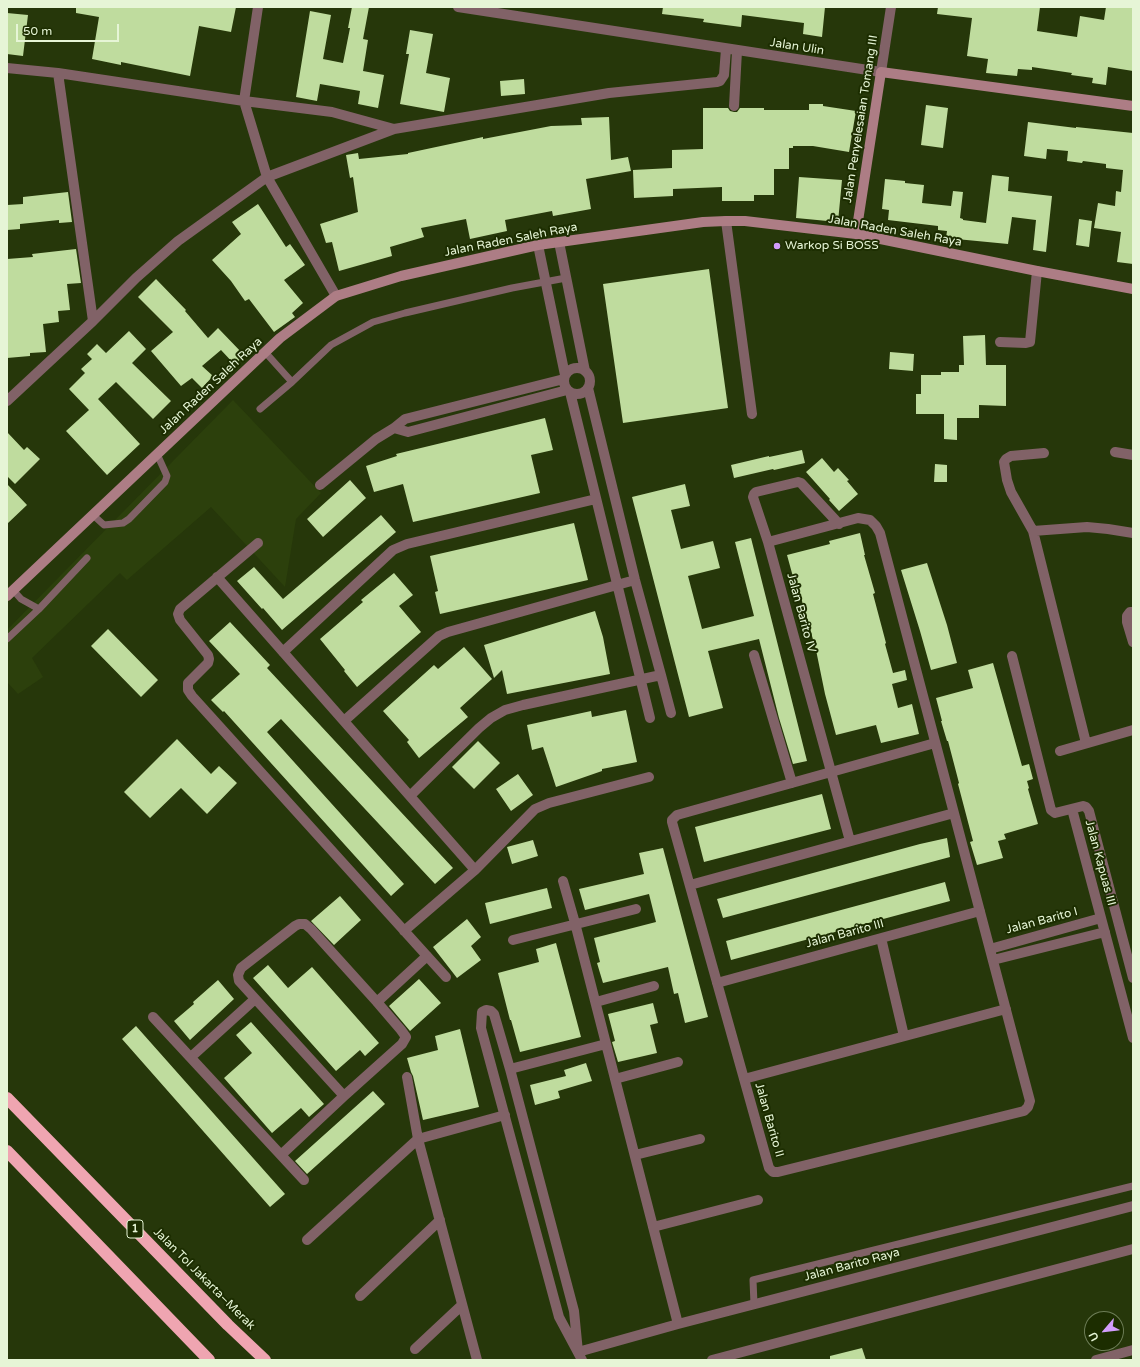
<!DOCTYPE html>
<html>
<head>
<meta charset="utf-8">
<style>
	body { margin:0 }
	#map { position:relative; width:1140px; height:1367px; overflow:hidden; background:#26370a; font-family:"Varela Round",sans-serif }
	canvas { display:block }
	.frame { position:absolute; inset:0; border:8px solid #e6f5d6; pointer-events:none }
	.north { position:absolute; left:1084px; top:1311px; width:40px; height:40px; box-sizing:border-box; background:#1c2d00; border:1px solid #6d7d56; border-radius:50%; rotate:242deg; font-size:11px; font-weight:700; line-height:16px; text-align:center; color:#e6f5d6 }
	.north::after { content:''; display:block; margin:auto; width:14px; height:18px; background:#d29dfd; clip-path:polygon(50% 0,100% 100%,50% 72%,0 100%) }
	.scale { position:absolute; left:16px; top:24px; width:103px; height:18px; box-sizing:border-box; border:2px solid #e6f5d6; border-top:0; padding-left:5px; font-size:12px; line-height:14px; white-space:nowrap; color:#e6f5d6; -webkit-text-stroke:3px #1c2d00; paint-order:stroke }
</style>
</head>
<body>
<div id="map">
<canvas width="1140" height="1367"></canvas>
<div class="frame"></div>
<div class="north">U</div>
<div class="scale">50 m</div>
</div>
<script>
const g = document.querySelector('canvas').getContext('2d');
g.lineJoin = 'round';
function fillPath(path, color) {
  g.fillStyle = color;
  g.fill(path, 'evenodd');
}
function toPath(rows) {
  const path = new Path2D();
  for (const r of rows) {
    if (r.length === 3) {
      path.moveTo(r[0] + r[2], r[1]);
      path.arc(r[0], r[1], r[2], 0, 2 * Math.PI);
      continue;
    }
    path.moveTo(r[0], r[1]);
    for (let i = 2; i < r.length; i += 2) path.lineTo(r[i], r[i + 1]);
  }
  return path;
}
function strokePath(path, color, width, dash) {
  g.strokeStyle = color;
  g.lineWidth = width;
  g.lineCap = dash ? 'butt' : 'round';
  g.setLineDash(dash || []);
  g.stroke(path);
}
function label(font, color, halo, rows, align = 'center') {
  g.font = font + ' "Varela Round",sans-serif';
  g.lineWidth = 4;
  g.setLineDash([]);
  g.textBaseline = 'middle';
  g.strokeStyle = halo;
  g.fillStyle = color;
  for (const [text, x, y, turn = 0] of rows) {
    g.save();
    g.translate(x, y);
    g.rotate((+turn || 0) * Math.PI / 180);
    g.textAlign = isNaN(turn) ? turn : align;
    if (halo) g.strokeText(text, 0, 0);
    g.fillText(text, 0, 0);
    g.restore();
  }
}
fillPath(toPath([
	[233,400,321,493,296,519,285,587,211,507,127,580,120,573,32,658,43,677,18,694,7,682,7,630]
]), '#2c400c');
fillPath(toPath([
	[76,7,236,7,231,32,199,26,190,76,121,62,121,65,92,59,99,17,76,13],
	[352,7,369,7,363,39,368,40,363,71,384,75,378,108,358,104,360,91,320,84,317,101,296,97,310,11,331,15,323,59,343,63,350,28,348,28],
	[663,7,825,7,822,37,803,34,804,23,742,15,741,27,703,22,704,19,662,14],
	[938,7,1008,7,1019,8,1020,7,1040,7,1037,31,1077,37,1080,16,1104,20,1106,7,1133,7,1133,71,1108,67,1106,85,1092,83,1093,78,1071,75,1072,73,1032,67,1032,70,1018,69,1017,76,986,73,988,59,967,56,972,18,937,14],
	[7,13,28,15,23,56,7,54],
	[410,30,433,34,426,73,450,78,444,112,400,104,409,54,406,54],
	[524,79,525,94,501,96,500,81],
	[809,104,823,104,823,106,856,111,849,152,813,146,793,146,793,148,789,148,789,169,774,169,774,195,754,195,754,201,722,201,722,187,673,189,673,196,634,198,633,170,672,168,672,150,703,149,703,108,728,108,730,111,734,112,737,112,740,108,764,108,764,110,809,110],
	[926,105,948,108,943,148,921,145],
	[609,117,611,160,628,157,631,171,586,179,591,209,553,216,552,211,505,220,507,231,470,239,466,219,421,228,424,237,390,247,392,256,339,271,332,242,326,243,320,224,358,212,353,177,350,178,346,155,358,153,359,159,408,154,408,153,483,137,483,139,551,126,582,125,581,118],
	[1028,122,1076,128,1076,127,1133,133,1133,264,1117,262,1121,232,1094,228,1098,203,1115,206,1116,191,1121,192,1123,170,1106,168,1106,164,1083,161,1082,163,1067,161,1068,151,1047,149,1046,159,1024,156],
	[992,175,1009,177,1008,191,1052,196,1046,252,1033,250,1036,220,1012,217,1008,244,946,238,947,231,938,230,938,226,888,220,889,210,882,209,885,179,905,181,905,183,924,185,922,203,951,206,953,191,963,192,960,218,963,219,963,220,986,223],
	[799,177,842,180,838,222,796,218],
	[68,192,72,222,59,223,59,220,20,224,20,229,7,230,7,205,23,204,23,197],
	[258,204,286,247,290,244,305,265,284,280,303,303,292,313,295,317,274,332,249,299,245,301,231,281,212,260,241,234,232,222],
	[1079,219,1092,221,1089,247,1076,245],
	[76,249,81,283,67,284,70,310,58,311,59,322,43,324,46,352,30,353,30,356,7,358,7,259,33,257,32,254],
	[709,269,728,408,623,423,603,284],
	[156,279,186,310,185,311,208,338,218,328,244,355,235,365,221,350,202,366,213,376,202,388,192,378,181,386,151,351,173,332,138,297],
	[129,331,146,349,132,363,171,401,153,419,116,382,98,399,140,444,107,475,66,431,89,410,69,389,85,373,81,369,92,359,87,354,97,344,106,353],
	[985,335,986,365,1006,365,1006,406,979,405,979,418,957,418,957,440,944,439,944,414,916,414,916,394,921,394,921,375,941,375,941,372,959,372,959,365,964,365,963,336],
	[890,352,914,354,913,371,889,369],
	[545,418,553,450,531,455,540,493,413,522,403,484,374,492,366,466,397,456,396,454],
	[7,432,24,450,27,447,40,459,15,484,7,476],
	[802,450,805,463,774,470,773,469,734,478,731,465,769,456,769,457],
	[822,458,834,472,838,468,849,480,847,481,858,494,839,511,829,500,830,499,806,472],
	[935,464,947,465,947,482,934,482],
	[350,480,366,498,323,537,307,519],
	[7,484,27,505,7,524],
	[685,484,690,506,671,510,681,549,713,541,720,568,688,576,702,629,754,616,735,542,751,538,807,761,793,764,779,718,759,639,708,651,723,708,689,717,632,497],
	[381,515,396,532,282,630,263,608,262,609,237,581,254,567,283,599],
	[574,523,588,580,440,614,435,592,438,591,430,556],
	[860,533,865,555,864,555,875,593,873,594,886,643,885,644,893,673,905,670,907,680,892,684,898,708,912,704,919,734,881,743,876,725,836,735,825,694,816,650,800,594,798,595,787,555,830,544,829,541],
	[927,563,947,625,957,663,931,670,920,631,901,570],
	[394,573,413,595,399,606,421,632,357,687,344,671,345,670,320,639,363,602,361,600],
	[595,611,603,637,610,674,507,694,502,670,494,678,484,645],
	[230,622,270,665,267,668,453,868,435,884,281,719,267,732,404,884,391,896,224,711,223,712,211,700,240,674,209,641],
	[108,629,158,680,141,697,91,646],
	[464,647,492,679,460,708,468,717,419,758,407,742,409,740,383,711,434,665,438,669],
	[993,663,1022,766,1029,764,1033,779,1027,781,1029,788,1028,789,1038,824,1004,834,1006,839,998,841,1003,858,977,865,970,842,973,841,958,784,959,783,948,741,947,741,941,721,942,721,936,698,973,688,968,670],
	[626,710,637,762,602,769,602,771,556,787,543,747,532,750,527,725,591,711,592,717],
	[177,739,211,774,219,766,237,783,207,814,181,788,150,818,124,792],
	[478,741,500,763,474,789,452,767],
	[518,774,533,795,511,811,496,789],
	[822,794,831,829,704,862,695,827],
	[947,838,950,857,723,918,717,899,920,844],
	[533,840,538,856,512,864,507,847],
	[663,848,708,1017,685,1023,678,993,674,994,668,967,603,983,597,963,600,962,594,938,656,922,649,894,585,910,579,889,644,874,639,853],
	[945,882,950,901,731,960,726,941],
	[547,888,552,908,490,924,485,903],
	[340,896,361,920,334,945,311,921],
	[467,919,481,937,471,946,481,960,457,978,433,947],
	[556,943,581,1037,520,1052,511,1020,510,1020,498,973,539,962,536,949],
	[268,965,288,988,312,967,379,1043,365,1056,360,1050,336,1071,253,978],
	[419,979,441,1003,410,1031,389,1006],
	[218,980,234,999,190,1040,174,1021,194,1004,193,1002],
	[653,1003,658,1023,650,1025,657,1053,618,1062,612,1042,615,1041,608,1014],
	[251,1022,324,1104,309,1117,301,1108,272,1133,224,1078,252,1053,236,1035],
	[136,1026,285,1194,270,1207,122,1039],
	[460,1029,479,1107,423,1120,413,1076,411,1072,407,1058,438,1050,435,1036],
	[586,1063,592,1081,558,1091,560,1098,535,1105,530,1085,566,1076,564,1070],
	[373,1091,385,1104,307,1174,295,1161],
	[862,1348,866,1360,830,1360,830,1356]
]), '#bfdc9e');
strokePath(toPath([
	[265,352,292,382],
	[260,409,292,382,331,345,373,322,405,313,512,288,566,278],
	[93,515,104,525,123,523,129,519,165,482,167,476,157,454],
	[13,590,21,599,39,609,87,558],
	[7,639,39,609],
	[754,1304,753,1280,1133,1186]
]), '#816267', 7);
strokePath(toPath([
	[258,7,244,101,267,177,336,296],
	[458,7,881,72,891,7],
	[7,68,58,73,244,101,332,112,394,129],
	[58,73,93,321],
	[734,106,737,51],
	[726,221,752,414],
	[559,242,585,371],
	[538,245,565,375],
	[1000,342,1026,343,1030,342,1037,271],
	[577,381,13],
	[570,392,650,718],
	[7,401,93,321,136,278,178,241,267,177,394,129,609,93,717,82,720,81,724,75,726,49],
	[394,428,408,432,567,390],
	[1115,452,1133,455],
	[1044,453,1011,456,1006,459,1004,462,1007,480,1011,492,1033,531,1086,743],
	[320,485,376,439,394,428,405,419,564,379],
	[839,524,801,483,798,482,756,492,754,494,753,497,768,542,850,841],
	[1033,531,1087,527,1108,529,1133,533],
	[768,542,858,518,870,520,876,526,880,533,1030,1101,1028,1107,1024,1111,778,1172,773,1172,769,1168,672,822,672,820,677,815,935,743],
	[258,543,180,609,178,614,180,620,208,655,209,659,208,663,188,683,188,690,192,696,446,977],
	[217,577,475,870],
	[1133,612,1130,612,1127,616,1127,622,1133,642],
	[283,652,393,550,407,544,596,499],
	[754,655,792,783],
	[1012,656,1051,810,1055,813,1083,806,1086,807,1089,811,1133,978],
	[661,675,671,713],
	[344,721,439,636,448,632,635,580],
	[1060,751,1133,730],
	[410,796,479,728,491,718,505,710,523,705,661,675,635,580,588,388],
	[1072,809,1133,1038],
	[563,881,575,923,678,1324],
	[690,885,954,813],
	[404,931,475,870,535,809,549,803,649,777],
	[881,938,904,1036],
	[513,940,636,909],
	[990,949,1101,918],
	[993,960,1105,932],
	[717,983,980,911],
	[377,1002,427,956],
	[596,1002,654,986],
	[153,1017,304,1180],
	[191,1057,255,999],
	[510,1069,606,1044],
	[407,1077,418,1139,477,1360],
	[615,1079,678,1062],
	[744,1079,1006,1009],
	[281,1155,344,1096,402,1044,406,1037,401,1030,377,1002,311,929,305,924,299,924,295,926,241,968,238,975,239,981,344,1096],
	[635,1155,700,1139],
	[653,1227,758,1200],
	[307,1240,418,1139,505,1115],
	[360,1296,440,1220],
	[415,1349,462,1305],
	[578,1352,574,1311,510,1069,494,1014,491,1011,486,1010,482,1012,481,1028,559,1317,582,1360],
	[578,1352,678,1324,1133,1206],
	[712,1360,1133,1249],
	[1096,1360,1133,1350]
]), '#816267', 10);
strokePath(toPath([
	[856,234,881,72,1133,106],
	[7,596,280,338,336,296,401,276,538,245,703,222,726,221,745,221,856,234,1037,271,1133,289]
]), '#ad7d85', 10);
strokePath(toPath([
	[7,1098,228,1325,265,1360],
	[7,1151,209,1360]
]), '#efa5b1', 12);
for (const [x, y, r, color] of [
	[777,246,4,"#d29dfd"]
]) {
  const dot = new Path2D();
  dot.arc(x, y, r, 0, 2 * Math.PI);
  g.fillStyle = color;
  g.fill(dot);
  strokePath(dot, '#1c2d00', 1.5);
}
for (const [x, y, w] of [
	[135,1229,16]
]) {
  const box = new Path2D();
  box.roundRect(x - w / 2, y - 9, w, 18, 3);
  g.fillStyle = '#1c2d00';
  g.fill(box);
  strokePath(box, '#e6f5d6', 1);
}
label('bold 11px', '#e6f5d6', null, [
	["1",135,1229]
]);
label('12px', '#e6f5d6', '#1c2d00', [
	["Jalan Ulin",797,47,9],
	["Jalan Penyelesaian Tomang III",861,119,-81],
	["Jalan Raden Saleh Raya",895,231,10],
	["Jalan Raden Saleh Raya",511,240,-11],
	["Jalan Raden Saleh Raya",211,386,-43],
	["Jalan Barito IV",801,613,75],
	["Jalan Kapuas III",1100,863,75],
	["Jalan Barito I",1042,921,-15],
	["Jalan Barito III",845,934,-15],
	["Jalan Barito II",769,1120,74],
	["Jalan Barito Raya",852,1265,-15],
	["Jalan Tol Jakarta–Merak",204,1279,45]
]);
label('12px', '#e6f5d6', '#1c2d00', [
	["Warkop Si BOSS",785,246]
], 'left');
</script>
</body>
</html>
